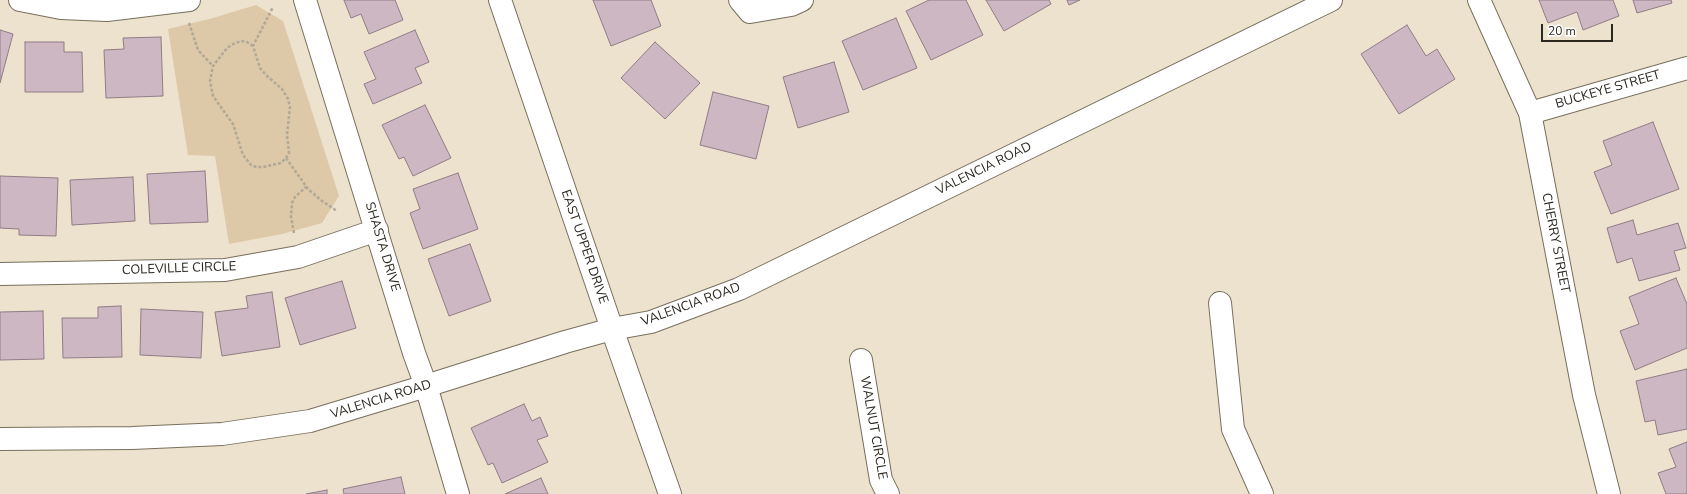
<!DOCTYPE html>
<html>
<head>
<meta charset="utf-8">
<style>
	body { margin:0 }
	#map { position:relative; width:1687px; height:494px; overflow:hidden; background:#ede2ce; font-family:"Nunito Sans",sans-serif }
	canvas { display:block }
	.scale { position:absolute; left:1541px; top:24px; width:72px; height:18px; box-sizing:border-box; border:2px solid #2c2820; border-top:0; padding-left:5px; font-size:12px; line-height:14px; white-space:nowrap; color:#2c2820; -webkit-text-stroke:3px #fff; paint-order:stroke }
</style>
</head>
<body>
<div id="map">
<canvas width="1687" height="494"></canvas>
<div class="scale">20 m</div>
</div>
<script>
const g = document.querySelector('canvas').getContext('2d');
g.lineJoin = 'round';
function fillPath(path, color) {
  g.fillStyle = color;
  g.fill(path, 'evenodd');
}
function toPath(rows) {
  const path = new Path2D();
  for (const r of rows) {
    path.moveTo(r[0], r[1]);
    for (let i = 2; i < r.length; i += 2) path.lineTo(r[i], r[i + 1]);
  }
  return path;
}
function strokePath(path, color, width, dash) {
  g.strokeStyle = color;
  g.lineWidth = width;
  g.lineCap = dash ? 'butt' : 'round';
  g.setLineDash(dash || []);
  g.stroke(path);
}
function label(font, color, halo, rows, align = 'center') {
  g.font = font + ' "Nunito Sans",sans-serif';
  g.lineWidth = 3.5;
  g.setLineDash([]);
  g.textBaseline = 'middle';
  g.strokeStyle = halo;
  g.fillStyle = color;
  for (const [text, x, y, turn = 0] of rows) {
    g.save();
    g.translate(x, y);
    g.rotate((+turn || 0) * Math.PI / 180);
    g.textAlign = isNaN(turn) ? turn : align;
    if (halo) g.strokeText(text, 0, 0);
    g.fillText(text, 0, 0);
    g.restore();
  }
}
fillPath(toPath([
	[256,5,283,21,339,196,322,223,282,234,229,244,215,156,188,155,168,29,213,18]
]), '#ddc9a7');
const building = toPath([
	[344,0,395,0,403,20,369,34,361,14,351,18,344,0],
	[593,0,651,0,661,26,611,46,593,0],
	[929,0,966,0,983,35,931,60,906,11,929,0],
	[986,0,1049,0,1051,4,1004,31,986,0],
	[1067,0,1080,0,1069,5,1067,0],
	[1539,0,1613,0,1619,16,1583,30,1577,12,1548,23,1539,0],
	[1633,0,1671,0,1672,3,1637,13,1633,0],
	[896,18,917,68,863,90,842,41,896,18],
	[1407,25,1426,56,1437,49,1455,79,1399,114,1361,54,1407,25],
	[0,30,13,34,0,83,0,30],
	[415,30,429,62,415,68,422,83,373,104,364,84,376,79,364,52,415,30],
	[161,37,163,96,106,98,104,50,124,49,123,38,161,37],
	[25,42,64,42,64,52,82,52,83,92,25,92,25,42],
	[655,42,700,83,665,119,621,78,655,42],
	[834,62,849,112,798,128,783,77,834,62],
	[713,92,769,106,756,159,700,145,713,92],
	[425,105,451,158,413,176,404,157,399,159,382,125,425,105],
	[1653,122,1679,189,1611,214,1594,172,1612,165,1603,141,1653,122],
	[205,171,208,222,150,224,147,174,205,171],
	[458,173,478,229,423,249,410,213,420,209,413,189,458,173],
	[0,176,58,178,56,236,19,235,19,229,0,228,0,176],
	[133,177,135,221,72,225,70,180,133,177],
	[1633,220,1637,235,1678,223,1686,248,1674,251,1680,270,1639,281,1632,258,1617,263,1607,228,1633,220],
	[470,244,491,301,449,316,428,259,470,244],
	[1676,278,1687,304,1687,348,1635,370,1620,331,1639,324,1629,297,1676,278],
	[342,281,356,328,300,345,285,298,342,281],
	[272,292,280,347,222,356,215,312,248,308,246,296,272,292],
	[121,306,122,357,63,358,62,318,98,318,98,307,121,306],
	[141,309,203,312,201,358,140,355,141,309],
	[43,311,44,359,0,360,0,312,43,311],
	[1687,369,1687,429,1658,435,1655,420,1645,422,1636,381,1687,369],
	[524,404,532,421,540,417,548,436,537,440,548,462,502,483,493,463,488,465,471,428,524,404],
	[1687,442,1687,494,1666,494,1658,473,1676,467,1669,449,1687,442],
	[401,477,405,494,344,494,343,489,401,477],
	[541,478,548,494,505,494,541,478],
	[327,490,327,494,306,494,327,490]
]);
fillPath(building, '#cdb7c2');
strokePath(building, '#907c86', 1);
const minor = toPath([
	[20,0,61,8,107,10,189,0],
	[305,0,414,353,426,386,458,494],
	[740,0,750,12,791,5,802,0],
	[1479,0,1530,113,1584,395,1609,494],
	[1530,113,1687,68],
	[0,274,225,270,298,257,377,230],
	[1220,303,1233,429,1262,494],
	[861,360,881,480,888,494],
	[0,439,132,438,222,434,310,421,426,386,565,342,612,329,651,322,739,289,1331,0]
]);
const major = toPath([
	[500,0,612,329,670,494]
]);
strokePath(minor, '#786f5d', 24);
strokePath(major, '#786f5d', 24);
strokePath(toPath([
	[189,23,198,50,213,66],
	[253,46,247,42,241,41,233,44,227,48,213,66,210,81,213,96,233,124,243,155,251,165,256,167,263,167,281,163,286,158,289,153,287,135,290,107,288,99,282,89,266,75,260,68,253,46,273,7],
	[286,158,308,189,322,201,337,211],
	[294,233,291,217,292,203,295,197,306,187]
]), '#b1a898', 2.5, [3, 2]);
strokePath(minor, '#fff', 22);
strokePath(major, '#fff', 22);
label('13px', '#2c2820', '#fff', [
	["BUCKEYE STREET",1608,90,-16],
	["VALENCIA ROAD",984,169,-26],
	["CHERRY STREET",1555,243,79],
	["SHASTA DRIVE",382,247,73],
	["EAST UPPER DRIVE",584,247,71],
	["COLEVILLE CIRCLE",179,269,-2],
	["VALENCIA ROAD",691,305,-20],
	["VALENCIA ROAD",381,400,-17],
	["WALNUT CIRCLE",873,428,80]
]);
</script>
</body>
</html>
